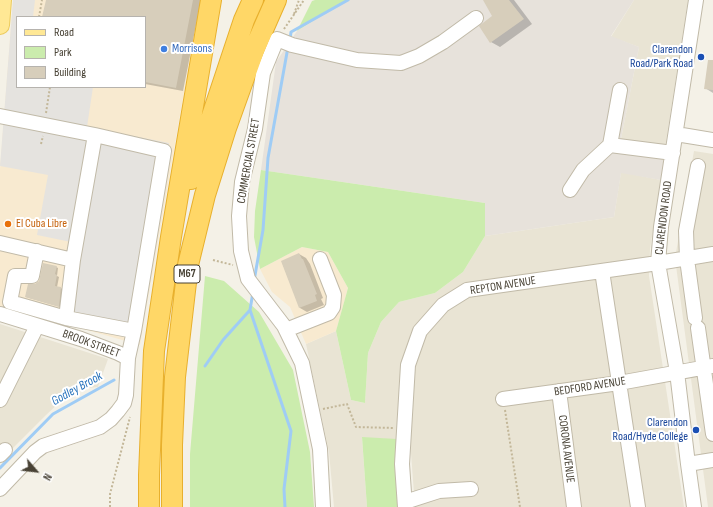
<!DOCTYPE html>
<html>
<head>
<meta charset="utf-8">
<style>
	body { margin:0 }
	#map { position:relative; width:713px; height:507px; overflow:hidden; background:#f4f1e7; font-family:"Sofia Sans Condensed",sans-serif }
	canvas { display:block }
	.legend { position:absolute; left:16px; top:16px; width:130px; height:72px; box-sizing:border-box; background:#fff; border:1px solid #b6b3ae; margin:0; padding:5px 7px; list-style:none; font-size:12px; color:#484235 }
	.legend li { display:flex; align-items:center; gap:8px; height:20px }
	.legend b { width:20px; border:1px solid #b6b3ae }
	.north { position:absolute; left:16px; top:451px; width:40px; height:40px; -webkit-text-stroke:3px #fff; paint-order:stroke; rotate:118deg; font-size:11px; font-weight:700; line-height:16px; text-align:center; color:#484235 }
	.north::after { content:''; display:block; margin:auto; width:14px; height:18px; background:#484235; clip-path:polygon(50% 0,100% 100%,50% 72%,0 100%) }
</style>
</head>
<body>
<div id="map">
<canvas width="713" height="507"></canvas>
<ul class="legend">
<li><b style="height:5px;background:#ffe895"></b>Road</li>
<li><b style="height:11px;background:#cbecad"></b>Park</li>
<li><b style="height:11px;background:#d7cebb"></b>Building</li>
</ul>
<div class="north">N</div>
</div>
<script>
const g = document.querySelector('canvas').getContext('2d');
g.lineJoin = 'round';
function fillPath(path, color) {
  g.fillStyle = color;
  g.fill(path, 'evenodd');
}
function toPath(rows) {
  const path = new Path2D();
  for (const r of rows) {
    path.moveTo(r[0], r[1]);
    for (let i = 2; i < r.length; i += 2) path.lineTo(r[i], r[i + 1]);
  }
  return path;
}
function strokePath(path, color, width, dash) {
  g.strokeStyle = color;
  g.lineWidth = width;
  g.lineCap = dash ? 'butt' : 'round';
  g.setLineDash(dash || []);
  g.stroke(path);
}
function label(font, color, halo, rows, align = 'center') {
  g.font = font + ' "Sofia Sans Condensed",sans-serif';
  g.lineWidth = 4;
  g.setLineDash([]);
  g.textBaseline = 'middle';
  g.strokeStyle = halo;
  g.fillStyle = color;
  for (const [text, x, y, turn = 0] of rows) {
    g.save();
    g.translate(x, y);
    g.rotate((+turn || 0) * Math.PI / 180);
    g.textAlign = isNaN(turn) ? turn : align;
    if (halo) g.strokeText(text, 0, 0);
    g.fillText(text, 0, 0);
    g.restore();
  }
}
fillPath(toPath([
	[634,0,688,0,665,148,621,139,639,47,611,37],
	[694,151,713,154,713,507,708,507,675,258],
	[621,172,661,180,650,249,649,276,684,507,415,507,410,440,362,438,367,507,334,507,329,452,306,344,336,331,351,400,365,403,368,353,381,322,399,302,435,293,463,272,485,236,614,217],
	[0,324,108,359,98,387,88,388,61,401,46,415,0,461]
]), '#e9e4d4');
fillPath(toPath([
	[13,0,200,0,140,345,2,306,0,309,0,169],
	[17,17,145,17,145,87,17,87],
	[302,247,328,252,348,288,336,331,306,344,290,307,272,292,260,269]
]), '#f8ead0');
fillPath(toPath([
	[346,0,634,0,611,36,639,47,621,139,665,148,661,180,621,173,614,217,485,236,485,203,261,170,276,62,297,31]
]), '#e7e2db');
fillPath(toPath([
	[315,0,346,0,297,31,312,1],
	[261,170,485,203,485,236,463,272,435,293,399,302,381,322,368,353,365,403,351,400,336,331,348,288,328,252,302,247,260,269,254,237,255,211],
	[205,276,224,281,259,312,293,370,310,452,314,507,190,507,190,454],
	[362,437,397,439,399,507,367,507]
]), '#cbecad');
fillPath(toPath([
	[13,0,35,0,33,17,17,17,17,87,93,87,87,127,169,143,131,339,61,320,71,242,37,235,48,175,0,166]
]), '#e5e3df');
fillPath(toPath([
	[47,0,201,0,183,91,145,84,145,17,43,17],
	[484,0,514,0,532,24,500,47,491,42,493,16],
	[713,65,713,93,705,88],
	[299,254,306,258,310,264,323,298,321,299,324,305,307,312,300,308,282,262],
	[56,267,58,268,57,276,59,277,57,287,63,289,61,307,26,297,36,285]
]), '#0003');
strokePath(toPath([
	[290,40,291,32,348,0],
	[254,281,263,230,268,158,288,47],
	[253,292,250,310,291,431,284,489,285,507],
	[205,366,223,340,250,310],
	[0,468,53,414,114,380]
]), '#9fccf5', 3);
fillPath(toPath([
	[46,0,193,0,176,88,145,82,145,17,42,17],
	[483,0,509,0,524,19,490,43,479,26,492,16],
	[708,60,713,60,713,90,704,89],
	[299,253,302,259,303,259,317,294,315,295,317,301,299,308,281,261],
	[43,263,57,266,55,274,57,275,55,286,61,287,59,307,25,297,28,284,35,284,39,281]
]), '#d7cebb');
const minor = toPath([
	[620,90,610,145,673,153],
	[0,116,95,135,73,260,66,318],
	[676,134,713,140],
	[570,190,583,170,610,145],
	[0,243,73,260],
	[37,251,32,276,15,276,10,302,66,318,134,331,164,151,95,135],
	[602,271,638,507],
	[0,314,81,339,118,353,128,358,126,395,124,403,118,411,111,419,100,427,43,446,35,452,0,489],
	[695,318,687,259,686,231,698,166],
	[698,328,713,434],
	[286,330,329,313,333,307,334,295,320,259],
	[128,358,134,331],
	[559,391,574,507],
	[503,399,619,383,713,366],
	[0,400,37,326],
	[0,455,5,450],
	[688,464,713,460],
	[405,502,439,491,471,489],
	[323,507,320,449,302,363,284,326,248,279,241,251,239,216,242,182,255,129,263,73,277,39,292,45,357,60,401,63,419,56,443,42,476,18],
	[405,507,402,464,408,365,420,331,443,305,467,290,658,263,713,254],
	[694,507,688,464,677,372,658,263,661,227,696,0]
]);
const major = toPath([
	[0,25,2,0]
]);
const highway = toPath([
	[191,179,244,20,253,0],
	[149,507,149,475,154,351,171,237,211,0],
	[172,507,172,445,175,377,188,265,205,195,226,128,254,50,276,0]
]);
strokePath(minor, '#c1baa8', 16);
strokePath(major, '#eccb5d', 20);
strokePath(highway, '#e8b02d', 22);
strokePath(toPath([
	[294,14,299,0],
	[39,17,42,0],
	[284,29,304,0],
	[46,113,50,87],
	[41,144,43,136],
	[213,260,233,265],
	[323,409,347,404,356,427,394,428],
	[505,410,520,507],
	[110,507,110,494,130,417]
]), '#c3b799', 2, [2, 2]);
strokePath(minor, '#fff', 14);
strokePath(major, '#ffe895', 18);
strokePath(highway, '#ffd767', 20);
for (const [x, y, r, color] of [
	[164,49,4,"#3f7fe0"],
	[701,57,4,"#1a4fb4"],
	[8,224,4,"#e8710a"],
	[696,430,4,"#1a4fb4"]
]) {
  const dot = new Path2D();
  dot.arc(x, y, r, 0, 2 * Math.PI);
  g.fillStyle = color;
  g.fill(dot);
  strokePath(dot, '#fff', 1.5);
}
for (const [x, y, w] of [
	[187,274,26]
]) {
  const box = new Path2D();
  box.roundRect(x - w / 2, y - 9, w, 18, 3);
  g.fillStyle = '#fff';
  g.fill(box);
  strokePath(box, '#484235', 1);
}
label('bold 11px', '#484235', null, [
	["M67",187,274]
]);
label('12px', '#366cbe', '#fff', [
	["Morrisons",172,49]
], 'left');
label('12px', '#164399', '#fff', [
	["Clarendon",693,50],
	["Road/Park Road",693,64],
	["Clarendon",688,423],
	["Road/Hyde College",688,437]
], 'right');
label('12px', '#484235', '#fff', [
	["COMMERCIAL STREET",249,161,-80],
	["CLARENDON ROAD",664,218,-83],
	["REPTON AVENUE",503,286,-9],
	["BROOK STREET",91,344,20],
	["BEDFORD AVENUE",590,387,-9],
	["CORONA AVENUE",566,449,83]
]);
label('12px', '#c56008', '#fff', [
	["El Cuba Libre",16,224]
], 'left');
label('italic 13px', '#2672bc', '#fff', [
	["Godley Brook",77,389,-29]
]);
</script>
</body>
</html>
